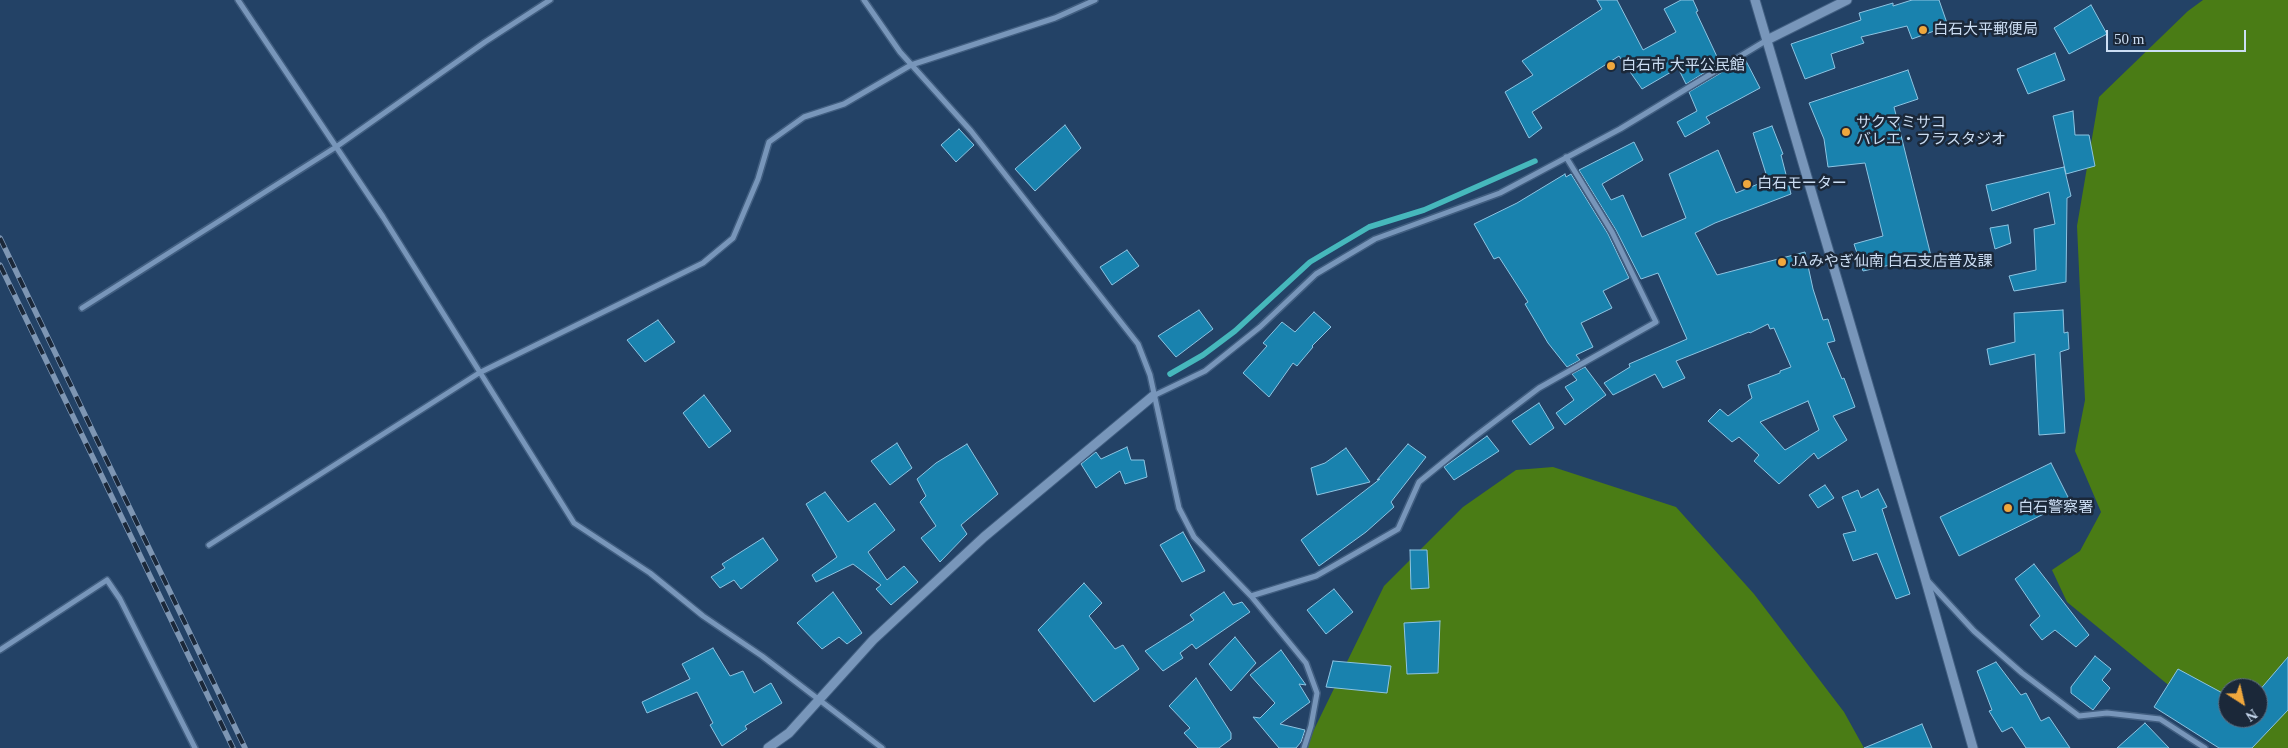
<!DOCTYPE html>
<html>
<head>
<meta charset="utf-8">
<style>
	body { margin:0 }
	#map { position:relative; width:2288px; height:748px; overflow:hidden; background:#234266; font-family:"Times New Roman",serif }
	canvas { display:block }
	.north { position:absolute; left:2218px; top:678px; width:50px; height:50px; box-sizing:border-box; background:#1b2839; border:1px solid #627184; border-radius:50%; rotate:145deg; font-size:14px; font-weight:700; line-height:20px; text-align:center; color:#ccdef4 }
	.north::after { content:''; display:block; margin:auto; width:18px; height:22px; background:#efa73d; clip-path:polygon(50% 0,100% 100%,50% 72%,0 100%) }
	.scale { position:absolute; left:2106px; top:30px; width:140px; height:22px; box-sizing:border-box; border:2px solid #ccdef4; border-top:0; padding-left:6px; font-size:15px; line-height:18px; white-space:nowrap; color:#ccdef4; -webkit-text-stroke:4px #1b2839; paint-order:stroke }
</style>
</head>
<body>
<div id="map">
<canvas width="2288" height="748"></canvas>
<div class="north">N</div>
<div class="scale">50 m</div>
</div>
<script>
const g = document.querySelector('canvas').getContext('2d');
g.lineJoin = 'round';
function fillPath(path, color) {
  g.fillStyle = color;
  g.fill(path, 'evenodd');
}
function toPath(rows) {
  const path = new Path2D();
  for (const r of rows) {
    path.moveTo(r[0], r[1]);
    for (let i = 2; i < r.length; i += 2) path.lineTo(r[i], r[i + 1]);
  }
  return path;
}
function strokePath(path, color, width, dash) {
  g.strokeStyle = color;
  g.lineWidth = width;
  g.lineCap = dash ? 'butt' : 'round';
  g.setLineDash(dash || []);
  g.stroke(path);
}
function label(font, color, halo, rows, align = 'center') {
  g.font = font + ' "Times New Roman","Noto Sans JP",serif';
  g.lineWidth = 5;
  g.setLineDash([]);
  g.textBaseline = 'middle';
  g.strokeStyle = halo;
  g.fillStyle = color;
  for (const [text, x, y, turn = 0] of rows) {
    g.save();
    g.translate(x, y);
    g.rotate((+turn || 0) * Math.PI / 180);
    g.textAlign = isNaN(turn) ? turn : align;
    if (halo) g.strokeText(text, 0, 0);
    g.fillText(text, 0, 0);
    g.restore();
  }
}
fillPath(toPath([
	[2203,0,2288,0,2288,748,2248,748,2238,742,2067,602,2052,570,2080,551,2101,512,2075,451,2085,400,2077,226,2099,97,2188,11],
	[2228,688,2258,688,2258,718,2228,718],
	[1553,467,1676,507,1754,594,1844,712,1864,748,1305,748,1384,586,1463,507,1516,470]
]), '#4a7c15');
strokePath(toPath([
	[1170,374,1203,355,1235,331,1310,262,1369,227,1424,210,1535,161]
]), '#46b8bc', 5.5);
const building = toPath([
	[1597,0,1617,0,1643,50,1676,32,1664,9,1681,0,1693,0,1698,11,1696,12,1720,63,1686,84,1678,68,1642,89,1619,56,1532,112,1542,128,1529,138,1505,92,1533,75,1522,61,1602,9,1597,0],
	[1912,0,1939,0,1948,26,1912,39,1907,26,1861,37,1864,43,1831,54,1835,68,1805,79,1791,44,1861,20,1859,13,1893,3,1893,6,1912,0],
	[2091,5,2107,34,2069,54,2054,28,2091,5],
	[2055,53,2065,80,2028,94,2017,69,2055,53],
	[1746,61,1760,88,1706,117,1710,123,1685,137,1677,122,1697,111,1689,92,1724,71,1746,61],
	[1908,70,1918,99,1894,107,1931,256,1863,271,1854,244,1883,236,1865,163,1828,167,1824,139,1809,103,1908,70],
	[2073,111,2075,135,2089,135,2095,166,2066,174,2053,116,2073,111],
	[1065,125,1081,148,1035,191,1015,169,1065,125],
	[1772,126,1783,154,1781,155,1791,194,1715,223,1695,233,1717,275,1805,252,1813,289,1823,320,1828,319,1835,341,1827,343,1842,379,1844,378,1855,407,1833,416,1847,440,1818,459,1814,453,1779,484,1754,461,1759,455,1739,437,1732,442,1708,421,1720,409,1728,416,1752,398,1748,385,1780,373,1780,371,1791,367,1774,328,1770,329,1768,324,1750,333,1749,332,1676,361,1685,378,1663,388,1655,374,1613,395,1604,383,1630,367,1629,364,1687,339,1658,273,1641,279,1616,230,1579,170,1634,142,1643,160,1602,184,1611,200,1623,195,1642,237,1686,218,1669,174,1718,150,1736,193,1768,180,1753,133,1772,126],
	[1808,401,1819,430,1785,450,1760,422,1808,401],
	[959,129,974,145,956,162,941,145,959,129],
	[2064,167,2071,196,2067,198,2066,282,2014,291,2009,276,2036,270,2034,229,2055,224,2049,192,1992,211,1986,185,2064,167],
	[1565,174,1566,177,1571,174,1608,234,1629,278,1603,291,1612,308,1581,323,1593,347,1576,355,1580,360,1567,367,1548,343,1525,304,1528,302,1499,257,1494,259,1474,224,1517,203,1565,174],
	[2008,225,2011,243,1995,249,1990,228,2008,225],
	[1127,250,1139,266,1112,285,1100,267,1127,250],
	[1199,310,1213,329,1176,357,1158,336,1199,310],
	[2063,310,2064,333,2068,332,2069,349,2060,352,2065,433,2039,435,2035,354,1990,365,1987,349,2015,342,2014,313,2063,310],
	[1314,312,1331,327,1312,346,1313,347,1297,366,1293,363,1269,397,1243,373,1267,346,1263,343,1282,322,1295,332,1314,312],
	[658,320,675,342,645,362,627,340,658,320],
	[1585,367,1606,395,1565,425,1556,413,1574,400,1565,387,1577,380,1572,374,1585,367],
	[704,395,731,431,709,448,683,413,704,395],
	[1539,403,1554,428,1530,445,1512,421,1539,403],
	[1487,436,1499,451,1454,480,1444,467,1487,436],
	[897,443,912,468,890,485,871,461,897,443],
	[967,444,998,494,961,525,967,534,940,562,921,538,936,526,920,502,926,496,917,479,936,463,967,444],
	[1408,444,1426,457,1391,502,1394,507,1366,532,1319,566,1301,540,1380,479,1377,480,1408,444],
	[1127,447,1131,460,1144,460,1147,477,1125,484,1120,471,1096,488,1081,464,1096,452,1101,459,1127,447],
	[1346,448,1370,482,1317,495,1311,468,1325,463,1346,448],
	[2051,463,2070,501,1959,556,1940,517,2051,463],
	[1825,485,1834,498,1818,508,1809,495,1825,485],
	[1878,489,1887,507,1882,509,1910,594,1896,599,1877,553,1853,561,1843,534,1856,531,1842,497,1858,490,1861,498,1878,489],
	[825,492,848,522,875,503,895,530,868,552,887,580,904,566,918,582,891,605,876,589,881,585,853,564,816,582,812,575,837,557,806,504,825,492],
	[1183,532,1205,571,1182,582,1160,545,1183,532],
	[763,538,778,560,741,589,734,580,720,588,711,577,725,568,722,564,763,538],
	[1410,550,1427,550,1429,588,1411,589,1410,550],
	[2034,564,2089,635,2076,647,2055,630,2042,640,2030,625,2040,616,2015,579,2034,564],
	[1084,583,1102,603,1089,616,1115,649,1123,645,1139,669,1094,702,1038,630,1084,583],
	[1334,589,1353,612,1326,634,1307,610,1334,589],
	[833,592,862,633,847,644,839,637,822,649,797,623,833,592],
	[1224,592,1233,605,1242,602,1250,612,1196,649,1192,644,1180,653,1183,658,1163,671,1145,651,1194,620,1190,615,1224,592],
	[1440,621,1438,673,1407,674,1404,623,1440,621],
	[1235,637,1256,663,1231,691,1209,664,1235,637],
	[713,648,730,676,743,671,754,693,771,683,782,703,745,726,747,729,722,746,710,725,713,723,697,692,647,713,642,702,690,679,682,664,713,648],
	[1281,650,1306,685,1299,684,1310,702,1280,724,1305,730,1301,742,1296,748,1279,748,1253,717,1260,718,1275,703,1250,675,1281,650],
	[2095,656,2111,669,2102,680,2110,688,2093,710,2071,693,2071,687,2095,656],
	[2288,657,2288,710,2252,748,2219,748,2154,707,2178,669,2228,696,2228,718,2258,718,2258,692,2288,657],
	[1333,661,1391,666,1387,693,1326,687,1333,661],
	[1996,662,2021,695,2026,693,2041,721,2049,717,2070,748,2026,748,2012,727,2002,732,1989,711,1992,710,1977,671,1996,662],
	[1196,678,1231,733,1231,739,1219,748,1198,748,1184,733,1190,728,1169,706,1196,678],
	[2145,723,2169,748,2117,748,2145,723],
	[1922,724,1932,748,1864,748,1922,724]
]);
fillPath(building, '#1982ae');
strokePath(building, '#8dc4e2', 1);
const minor = toPath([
	[238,0,383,217,574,523,650,573,703,616,762,656,882,748],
	[864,0,900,52,971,131,1138,344,1150,375,1179,508,1194,537,1251,596,1306,663,1317,693,1311,726,1304,748],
	[82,308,336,147,485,42,550,0],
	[1153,396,1205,371,1260,327,1316,274,1375,239,1500,193,1620,129,1767,40],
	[209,545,479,373,703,263,733,238,758,179,769,142,804,117,844,104,911,65,1055,18,1095,0],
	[1927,580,1974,631,2022,673,2079,716,2107,713,2160,719,2205,748],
	[1251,596,1316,576,1398,529,1419,482,1473,438,1539,388,1656,322,1612,232,1566,157],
	[0,650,107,580,120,599,195,748]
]);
const tertiary = toPath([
	[1755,0,1925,578,1973,748],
	[1767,40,1847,0],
	[768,748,789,733,873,640,984,537,1153,396]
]);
strokePath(minor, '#415e80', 8);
strokePath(tertiary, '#415e80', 11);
strokePath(minor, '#7896ba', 5);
strokePath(tertiary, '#7896ba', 9);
const rail = toPath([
	[0,238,245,748],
	[0,265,233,748]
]);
strokePath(rail, '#7e96b3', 5.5);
strokePath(rail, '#1b2839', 4, [11]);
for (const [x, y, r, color] of [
	[1923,30,5,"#efa73d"],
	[1611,66,5,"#efa73d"],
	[1846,132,5,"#efa73d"],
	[1747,184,5,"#efa73d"],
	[1782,262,5,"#efa73d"],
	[2008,508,5,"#efa73d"]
]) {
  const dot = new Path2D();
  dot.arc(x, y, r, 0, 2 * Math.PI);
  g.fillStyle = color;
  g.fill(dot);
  strokePath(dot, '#1b2839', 2);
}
label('15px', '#ccdef4', '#1b2839', [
	["白石大平郵便局",1933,30],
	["白石市 大平公民館",1621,66],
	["サクマミサコ",1856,123],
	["バレエ・フラスタジオ",1856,140],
	["白石モーター",1757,184],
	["JAみやぎ仙南 白石支店普及課",1792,262],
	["白石警察署",2018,508]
], 'left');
</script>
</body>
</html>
